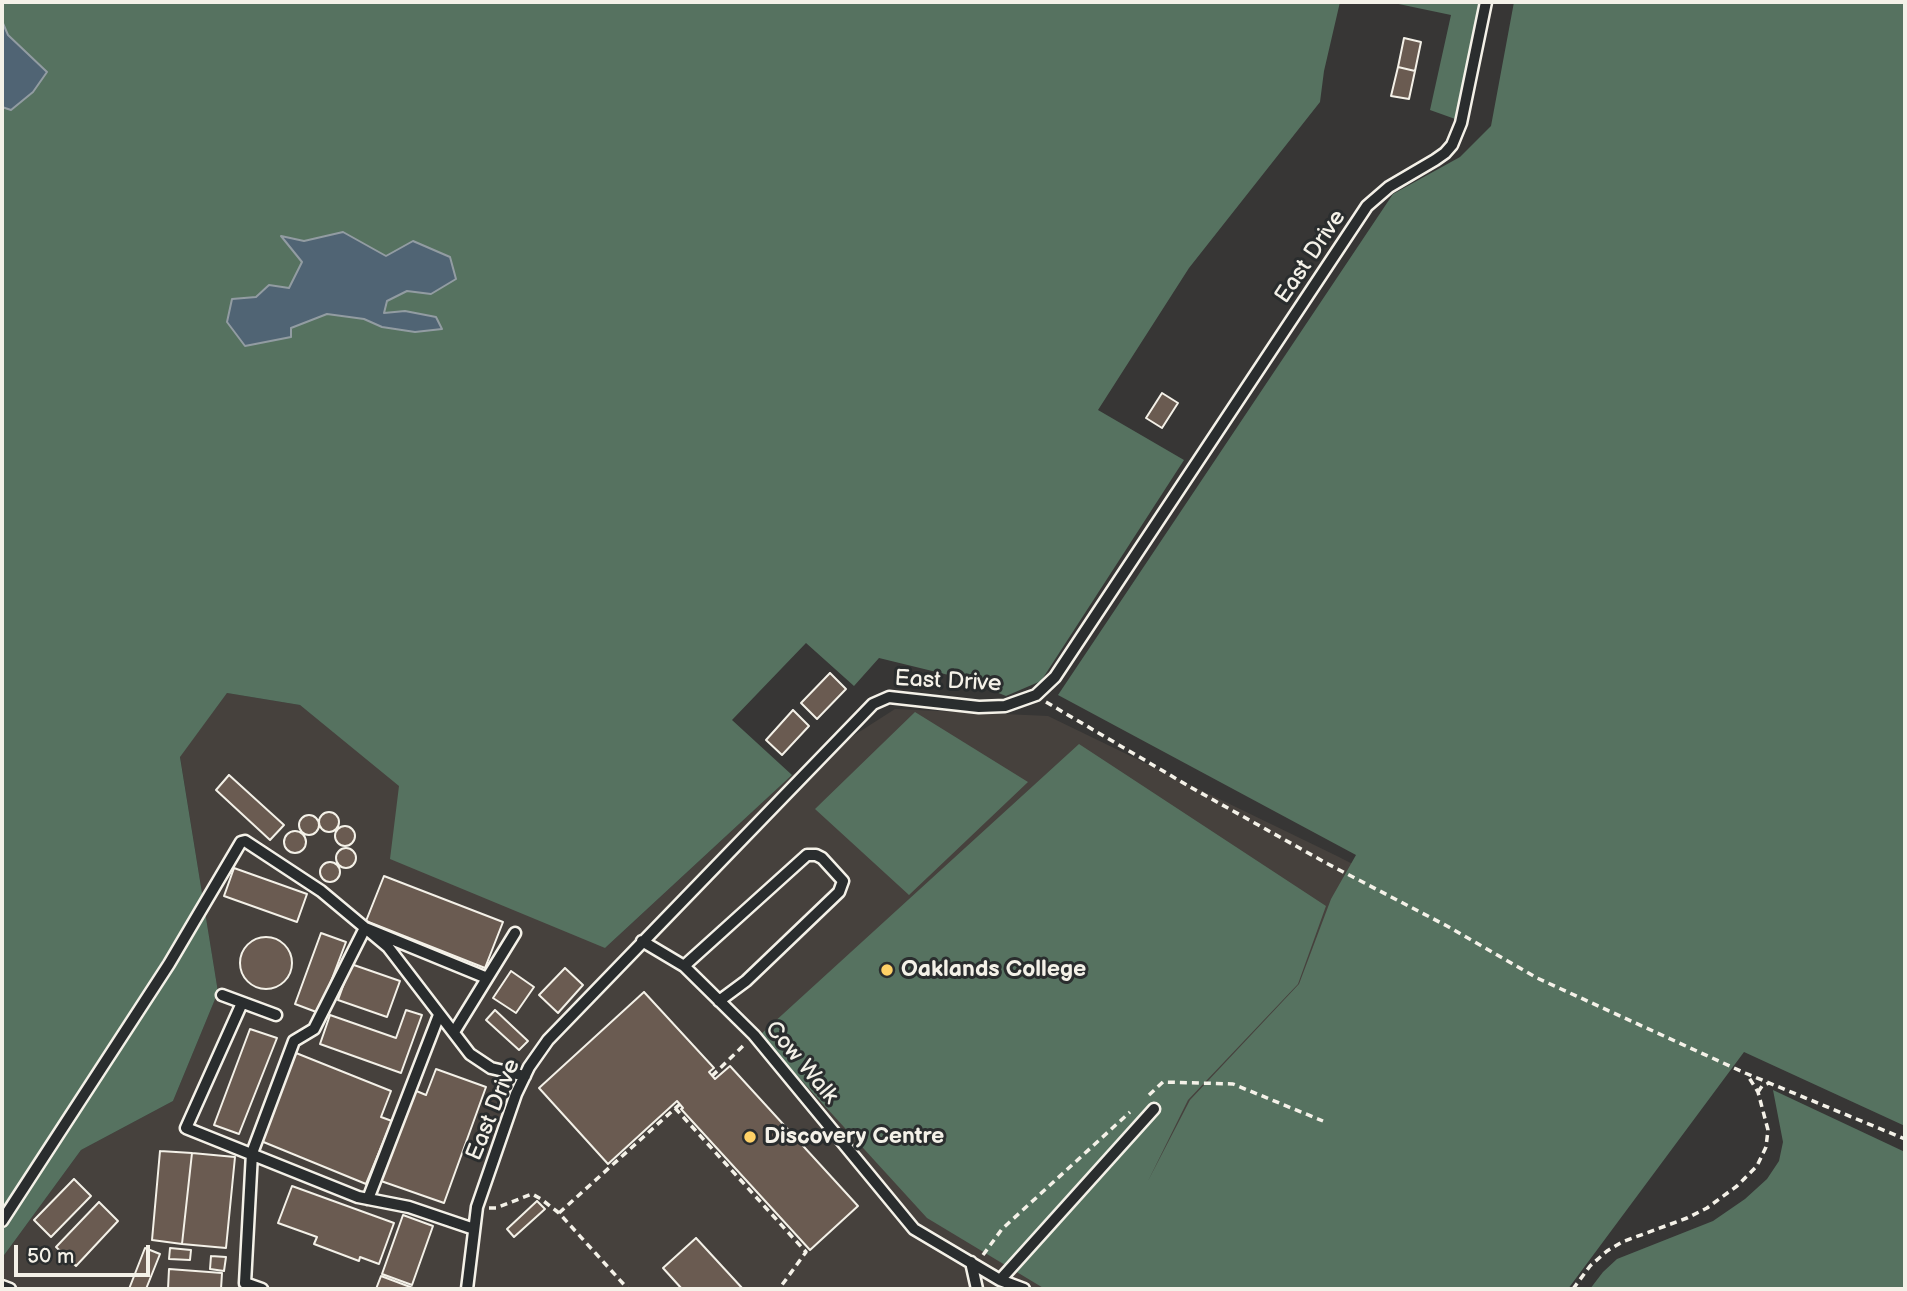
<!DOCTYPE html>
<html>
<head>
<meta charset="utf-8">
<style>
	body { margin:0 }
	#map { position:relative; width:1907px; height:1291px; overflow:hidden; background:#373635; font-family:"Balsamiq Sans",sans-serif }
	canvas { display:block }
	.frame { position:absolute; inset:0; border:4px solid #f4f1e8; pointer-events:none }
	.scale { position:absolute; left:14px; top:1245px; width:136px; height:32px; box-sizing:border-box; border:4px solid #f4f1e8; border-top:0; padding-left:9px; font-size:21px; line-height:24px; white-space:nowrap; color:#f4f1e8; -webkit-text-stroke:5px #2a2d2e; paint-order:stroke }
</style>
</head>
<body>
<div id="map">
<canvas width="1907" height="1291"></canvas>
<div class="frame"></div>
<div class="scale">50 m</div>
</div>
<script>
const g = document.querySelector('canvas').getContext('2d');
g.lineJoin = 'round';
function fillPath(path, color) {
  g.fillStyle = color;
  g.fill(path, 'evenodd');
}
function toPath(rows) {
  const path = new Path2D();
  for (const r of rows) {
    if (r.length === 3) {
      path.moveTo(r[0] + r[2], r[1]);
      path.arc(r[0], r[1], r[2], 0, 2 * Math.PI);
      continue;
    }
    path.moveTo(r[0], r[1]);
    for (let i = 2; i < r.length; i += 2) path.lineTo(r[i], r[i + 1]);
  }
  return path;
}
function strokePath(path, color, width, dash) {
  g.strokeStyle = color;
  g.lineWidth = width;
  g.lineCap = dash ? 'butt' : 'round';
  g.setLineDash(dash || []);
  g.stroke(path);
}
function label(font, color, halo, rows, align = 'center') {
  g.font = font + ' "Balsamiq Sans",sans-serif';
  g.lineWidth = 6;
  g.setLineDash([]);
  g.textBaseline = 'middle';
  g.strokeStyle = halo;
  g.fillStyle = color;
  for (const [text, x, y, turn = 0] of rows) {
    g.save();
    g.translate(x, y);
    g.rotate((+turn || 0) * Math.PI / 180);
    g.textAlign = isNaN(turn) ? turn : align;
    if (halo) g.strokeText(text, 0, 0);
    g.fillText(text, 0, 0);
    g.restore();
  }
}
fillPath(toPath([
	[227,693,300,705,605,948,792,775,895,709,1048,716,1337,856,1730,1057,1564,1289,2,1289,2,1258,81,1150,173,1101,218,992,180,756]
]), '#46413d');
fillPath(toPath([
	[2,2,1340,2,1324,71,1320,102,1189,268,1098,410,1184,460,1041,681,1006,696,961,678,879,658,854,686,806,643,732,720,792,775,605,948,390,859,399,786,300,705,227,693,180,757,218,992,173,1101,81,1150,2,1258],
	[1389,2,1482,2,1458,120,1430,110,1451,15],
	[1514,2,1905,2,1905,1126,1744,1052,1568,1289,1045,1289,927,1218,760,1035,1079,744,1326,906,1298,984,1188,1100,1148,1181,1190,1100,1299,984,1331,899,1356,855,1058,695,1393,194,1460,157,1491,126],
	[915,712,1028,782,909,895,815,809],
	[1773,1090,1905,1152,1905,1289,1590,1289,1603,1272,1617,1259,1713,1221,1745,1199,1767,1179,1779,1161,1783,1142]
]), '#567260');
const water = toPath([
	[2,21,8,35,47,72,33,92,11,110,2,107,2,21],
	[343,232,386,256,413,241,450,257,456,279,431,294,407,291,387,301,384,313,405,311,436,317,442,329,415,332,382,327,364,319,327,314,291,328,291,337,245,346,227,322,232,299,256,297,269,285,289,288,302,262,281,236,304,241,343,232]
]);
fillPath(water, '#506474');
strokePath(water, '#929ca2', 2);
const building = toPath([
	[1404,38,1421,42,1415,71,1398,67,1404,38],
	[1398,67,1415,71,1409,99,1391,96,1398,67],
	[1162,393,1178,403,1162,428,1146,418,1162,393],
	[830,673,846,689,817,719,801,703,830,673],
	[793,710,809,726,782,755,766,740,793,710],
	[229,775,284,825,270,840,216,790,229,775],
	[329,822,10],
	[309,825,10],
	[345,836,10],
	[295,842,11],
	[346,858,10],
	[330,872,10],
	[234,868,307,894,297,922,224,896,234,868],
	[384,876,503,922,485,968,366,921,384,876],
	[321,933,346,942,319,1013,295,1004,321,933],
	[266,963,26],
	[351,964,400,981,387,1017,338,1000,351,964],
	[565,968,583,985,558,1013,539,995,565,968],
	[511,971,534,987,516,1013,493,998,511,971],
	[644,992,714,1068,709,1072,715,1079,730,1066,858,1206,810,1250,681,1109,683,1108,677,1101,608,1164,539,1088,644,992],
	[406,1010,422,1015,401,1073,320,1044,330,1015,396,1038,406,1010],
	[495,1010,528,1041,519,1050,486,1020,495,1010],
	[250,1029,277,1038,239,1134,214,1125,250,1029],
	[296,1053,391,1091,381,1117,392,1121,366,1184,261,1141,296,1053],
	[436,1069,486,1087,444,1203,381,1181,414,1090,426,1095,436,1069],
	[160,1151,192,1153,182,1244,152,1240,160,1151],
	[192,1153,235,1157,226,1248,182,1244,192,1153],
	[74,1179,91,1196,51,1237,34,1220,74,1179],
	[292,1186,394,1223,379,1264,360,1257,359,1261,314,1244,317,1237,278,1223,292,1186],
	[537,1201,545,1209,514,1237,507,1229,537,1201],
	[99,1202,118,1221,76,1266,56,1247,99,1202],
	[403,1215,433,1226,412,1285,382,1274,403,1215],
	[696,1238,743,1289,682,1289,663,1268,696,1238],
	[145,1248,160,1254,146,1289,129,1289,145,1248],
	[170,1248,191,1250,190,1260,169,1259,170,1248],
	[211,1256,226,1257,224,1271,210,1269,211,1256],
	[169,1269,222,1273,221,1289,168,1289,169,1269],
	[381,1276,413,1288,412,1289,376,1289,381,1276]
]);
fillPath(building, '#6a5b51');
strokePath(building, '#f4f1e8', 2);
const lane = toPath([
	[642,941,684,966,754,1035,914,1229,1000,1280,1024,1289],
	[684,966,807,855,816,855,822,858,843,881,839,892,746,981,719,1001],
	[222,995,276,1015],
	[242,1003,186,1128,358,1197,409,1207,474,1229],
	[454,1032,515,933],
	[368,1199,439,1015],
	[2,1221,169,964,241,842,245,841,321,891,388,947,470,1054,491,1068,525,1076],
	[971,1262,977,1289],
	[1000,1280,1154,1109],
	[2,1286,10,1289],
	[262,1289,245,1283,252,1153,294,1041,314,1029,365,928,487,978],
	[467,1289,477,1207,516,1094,529,1067,548,1040,873,704,889,697,979,707,1005,706,1036,695,1055,677,1367,206,1389,187,1435,160,1445,153,1452,145,1461,123,1486,2]
]);
strokePath(lane, '#f4f1e8', 15);
strokePath(toPath([
	[1046,702,1192,788,1328,864,1447,926,1537,978,1745,1073,1905,1139],
	[712,1076,745,1044],
	[1758,1092,1762,1086,1769,1083],
	[1149,1095,1163,1082,1233,1084,1323,1121],
	[675,1108,806,1252,779,1289],
	[489,1208,496,1208,532,1194,541,1199,559,1213,628,1289],
	[559,1213,680,1104],
	[983,1255,1002,1229,1130,1112],
	[1573,1289,1590,1266,1607,1251,1622,1242,1687,1218,1707,1208,1737,1186,1757,1166,1766,1147,1768,1130,1758,1092,1748,1076]
]), '#f4f1e8', 3.5, [7, 5]);
strokePath(lane, '#2a2d2e', 10);
for (const [x, y, r, color] of [
	[887,970,7,"#ffd166"],
	[750,1137,7,"#ffd166"]
]) {
  const dot = new Path2D();
  dot.arc(x, y, r, 0, 2 * Math.PI);
  g.fillStyle = color;
  g.fill(dot);
  strokePath(dot, '#2a2d2e', 2.5);
}
label('23px', '#f4f1e8', '#2a2d2e', [
	["East Drive",1311,257,-56],
	["East Drive",948,682,3],
	["Cow Walk",801,1063,50],
	["East Drive",494,1110,-68]
]);
label('bold 23px', '#f4f1e8', '#2a2d2e', [
	["Oaklands College",901,970],
	["Discovery Centre",764,1137]
], 'left');
</script>
</body>
</html>
